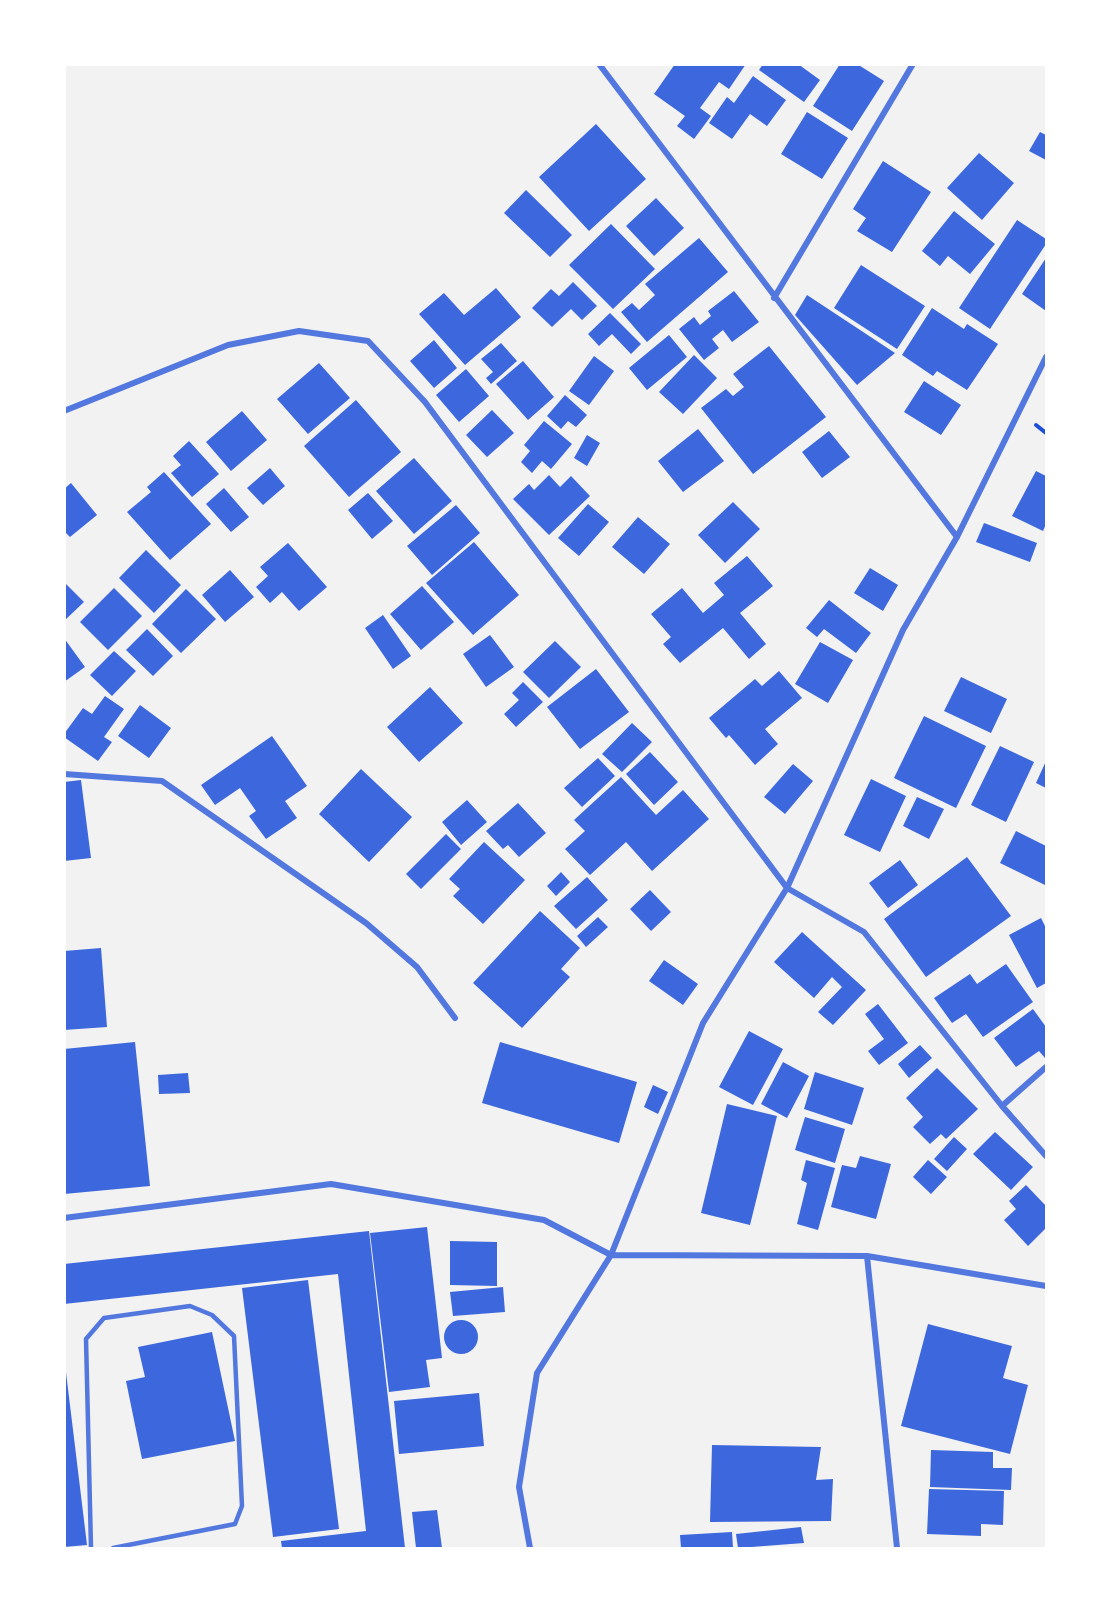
<!DOCTYPE html>
<html>
<head>
<meta charset="utf-8">
<style>
	body { margin:0 }
	#map { position:relative; width:1111px; height:1613px; overflow:hidden; background:#f2f2f2; font-family:"Asap Condensed",sans-serif }
	canvas { display:block }
	.frame { position:absolute; inset:0; border:66px solid #fff; pointer-events:none }
</style>
</head>
<body>
<div id="map">
<canvas width="1111" height="1613"></canvas>
<div class="frame"></div>
</div>
<script>
const g = document.querySelector('canvas').getContext('2d');
g.lineJoin = 'round';
function fillPath(path, color) {
  g.fillStyle = color;
  g.fill(path, 'evenodd');
}
function toPath(rows) {
  const path = new Path2D();
  for (const r of rows) {
    if (r.length === 3) {
      path.moveTo(r[0] + r[2], r[1]);
      path.arc(r[0], r[1], r[2], 0, 2 * Math.PI);
      continue;
    }
    path.moveTo(r[0], r[1]);
    for (let i = 2; i < r.length; i += 2) path.lineTo(r[i], r[i + 1]);
  }
  return path;
}
function strokePath(path, color, width, dash) {
  g.strokeStyle = color;
  g.lineWidth = width;
  g.lineCap = dash ? 'butt' : 'round';
  g.setLineDash(dash || []);
  g.stroke(path);
}
fillPath(toPath([
	[675,64,746,64,729,89,719,82,700,108,711,116,694,139,677,126,685,116,654,94],
	[763,64,798,64,820,80,804,102,759,70],
	[840,64,857,64,884,81,852,131,813,106],
	[753,76,786,100,767,126,750,114,732,139,709,123,727,97,734,103],
	[807,112,848,138,822,179,781,154],
	[596,124,646,179,589,231,539,177],
	[1040,132,1046,135,1046,160,1029,151],
	[979,153,1014,183,982,220,947,188],
	[883,161,931,192,892,252,857,231,866,218,853,209],
	[526,190,572,235,550,257,504,213],
	[656,198,684,228,654,256,626,226],
	[954,211,995,244,970,274,948,256,940,266,922,251],
	[1017,220,1046,239,1046,244,990,329,959,308],
	[611,224,655,269,613,309,569,265],
	[699,238,728,272,647,342,621,312,632,303,639,310,655,295,645,284],
	[1046,258,1046,311,1022,294],
	[861,265,925,306,897,349,834,308],
	[573,282,597,306,582,320,571,309,552,327,532,308,551,289,559,296],
	[496,288,521,317,465,365,419,314,444,293,464,315],
	[734,291,759,322,732,342,723,330,712,339,719,348,704,360,679,329,694,317,700,325,711,316,708,311],
	[807,295,895,353,857,385,795,315],
	[932,308,964,329,967,324,998,344,967,390,937,371,933,376,902,355],
	[610,313,641,344,631,354,612,334,599,346,588,334],
	[669,335,687,357,647,390,629,368],
	[434,340,457,368,434,388,410,361],
	[501,343,517,361,491,384,486,378,493,372,481,359],
	[769,346,826,417,753,474,701,408,726,389,733,396,744,387,733,374],
	[694,355,717,378,683,414,659,392],
	[594,356,614,371,589,405,569,391],
	[523,361,554,397,528,420,496,384],
	[319,363,350,398,308,434,277,399],
	[466,369,489,396,459,422,436,395],
	[924,381,961,405,941,435,904,412],
	[565,395,587,415,576,427,568,421,561,429,547,416],
	[356,400,401,452,349,497,304,446],
	[492,410,514,433,487,457,466,435],
	[242,411,267,440,231,471,206,442],
	[544,421,572,444,551,469,542,461,532,473,521,462,530,451,524,445],
	[698,429,724,461,683,492,658,461],
	[829,431,850,457,822,478,802,452],
	[587,435,600,443,587,466,574,458],
	[189,441,219,474,192,497,171,473,181,465,173,456],
	[414,458,452,501,414,534,376,491],
	[270,468,285,486,263,505,247,488],
	[1036,471,1046,476,1046,524,1043,531,1012,516],
	[164,472,211,524,170,560,127,512,151,492,147,487],
	[549,475,560,487,571,476,590,496,549,535,513,499,529,484,534,490],
	[71,483,97,515,70,537,64,531,64,489],
	[224,488,249,517,231,532,206,504],
	[368,493,393,521,372,539,348,510],
	[733,502,760,529,725,563,698,535],
	[588,504,609,522,579,556,558,538],
	[456,505,480,533,432,575,407,546],
	[638,517,670,544,644,574,612,547],
	[984,523,1037,543,1030,562,976,542],
	[474,542,519,595,473,635,426,583],
	[288,543,327,587,299,611,282,592,270,603,256,587,268,576,260,567],
	[146,550,181,585,154,613,119,578],
	[747,556,773,586,740,613,766,644,749,659,723,628,680,663,663,644,671,637,651,614,682,588,703,613,724,595,714,583],
	[870,568,898,585,883,611,854,593],
	[230,570,254,597,225,622,202,595],
	[64,582,84,602,64,621],
	[422,586,454,622,421,650,390,614],
	[114,588,142,616,108,650,80,622],
	[186,589,216,619,181,653,152,624],
	[829,600,871,633,856,653,824,629,817,637,806,628],
	[383,615,411,656,393,669,365,628],
	[147,629,173,656,153,676,126,650],
	[490,635,514,667,486,687,463,654],
	[64,638,85,667,64,682],
	[555,641,581,667,549,698,523,672],
	[820,642,853,660,828,703,795,684],
	[114,651,136,671,112,696,90,675],
	[596,669,629,712,580,749,547,707],
	[779,671,802,698,765,729,778,744,755,765,729,735,726,738,709,718,755,679,762,686],
	[961,677,1007,699,991,733,944,711],
	[523,682,543,702,516,727,504,714,519,700,512,693],
	[430,687,463,723,419,762,387,727],
	[105,696,124,709,104,737,112,742,98,761,64,737,64,734,83,708,92,714],
	[140,705,171,728,149,758,118,736],
	[924,716,986,746,956,808,894,778],
	[632,723,652,742,622,772,602,754],
	[272,736,307,786,285,801,297,818,266,839,249,816,256,811,240,788,215,805,201,785],
	[1000,746,1034,762,1006,822,971,805],
	[650,752,678,782,654,805,626,774],
	[598,758,615,776,582,807,564,788],
	[1046,761,1046,788,1036,783],
	[793,764,813,781,785,814,764,797],
	[361,769,412,817,369,862,319,814],
	[621,777,656,815,683,790,709,819,652,871,626,842,590,875,565,849,585,831,574,820],
	[871,779,906,796,880,852,844,835],
	[81,780,91,858,64,861,64,782],
	[917,797,944,809,929,839,903,826],
	[467,800,487,822,461,845,442,822],
	[518,803,546,833,519,857,508,845,503,849,486,831],
	[1016,831,1046,846,1045,885,1000,863],
	[446,834,461,849,421,889,406,874],
	[484,842,525,880,483,924,453,896,460,889,449,879],
	[967,857,1011,916,926,977,884,919],
	[900,860,918,885,888,908,869,883],
	[561,872,570,882,556,896,547,886],
	[587,877,608,900,576,929,554,906],
	[650,890,671,912,651,931,630,909],
	[540,911,580,948,561,969,570,977,522,1028,473,983],
	[598,917,608,927,586,947,577,936],
	[1041,918,1046,928,1046,983,1037,988,1009,935],
	[802,932,866,990,833,1025,818,1012,842,987,832,977,814,998,774,962],
	[101,948,107,1027,64,1030,64,951],
	[664,960,698,984,683,1005,649,981],
	[1006,964,1033,1002,983,1037,966,1014,952,1023,934,998,970,974,977,984],
	[878,1004,908,1043,879,1065,868,1051,884,1039,865,1014],
	[1033,1009,1046,1027,1046,1057,1045,1058,1039,1051,1016,1067,994,1038],
	[749,1031,783,1049,753,1105,719,1087],
	[135,1042,150,1186,64,1194,64,1049],
	[500,1042,637,1082,619,1143,482,1103],
	[920,1045,932,1058,909,1078,898,1064],
	[783,1062,809,1076,787,1118,761,1104],
	[937,1068,978,1109,946,1139,941,1134,930,1144,913,1127,923,1117,906,1098],
	[815,1072,864,1088,852,1125,804,1109],
	[188,1073,190,1093,159,1094,158,1075],
	[653,1085,668,1092,658,1114,644,1107],
	[727,1104,777,1116,750,1225,701,1213],
	[805,1117,845,1129,835,1163,795,1150],
	[995,1132,1033,1167,1011,1190,973,1154],
	[954,1137,967,1149,947,1171,934,1159],
	[860,1156,891,1164,876,1219,831,1207,842,1165,856,1168],
	[806,1160,835,1168,818,1230,797,1224,807,1183,801,1180],
	[928,1160,947,1177,931,1194,913,1177],
	[1026,1185,1046,1206,1046,1228,1028,1246,1004,1220,1016,1209,1009,1201],
	[427,1227,442,1358,426,1360,430,1387,389,1392,370,1233],
	[369,1231,405,1548,282,1548,281,1541,366,1531,338,1274,64,1304,64,1264],
	[450,1241,497,1242,497,1286,450,1285],
	[308,1280,339,1529,273,1537,242,1288],
	[503,1287,505,1312,453,1316,450,1292],
	[461,1337,17],
	[928,1324,1012,1346,1003,1378,1028,1385,1010,1454,901,1426],
	[212,1332,235,1441,142,1459,126,1381,145,1377,138,1347],
	[64,1356,87,1545,64,1547],
	[479,1393,484,1446,399,1454,394,1401],
	[712,1445,821,1447,816,1480,833,1479,831,1521,710,1522],
	[931,1450,993,1452,993,1468,1012,1468,1011,1490,930,1487],
	[929,1489,1004,1491,1003,1525,981,1524,981,1536,927,1534],
	[437,1510,442,1548,416,1548,412,1512],
	[801,1527,804,1543,738,1548,736,1534],
	[732,1532,733,1548,681,1548,680,1535]
]), '#3d67dc');
strokePath(toPath([
	[1036,425,1046,433]
]), '#1d4ed8', 4);
strokePath(toPath([
	[91,1548,86,1339,104,1318,190,1306,212,1315,234,1336,242,1506,235,1524,113,1548]
]), '#5277de', 4.5);
strokePath(toPath([
	[599,64,957,537],
	[774,298,913,64],
	[64,411,228,345,299,331,368,341,425,402,787,888,864,932,1002,1106,1046,1156],
	[64,774,162,781,366,923,417,967,455,1018],
	[1002,1106,1046,1067],
	[64,1218,331,1184,544,1220,611,1255,867,1256,1046,1286],
	[867,1256,897,1548],
	[530,1548,519,1487,537,1373,611,1255,703,1023,787,888,903,630,957,537,1046,357]
]), '#5277de', 6);
</script>
</body>
</html>
